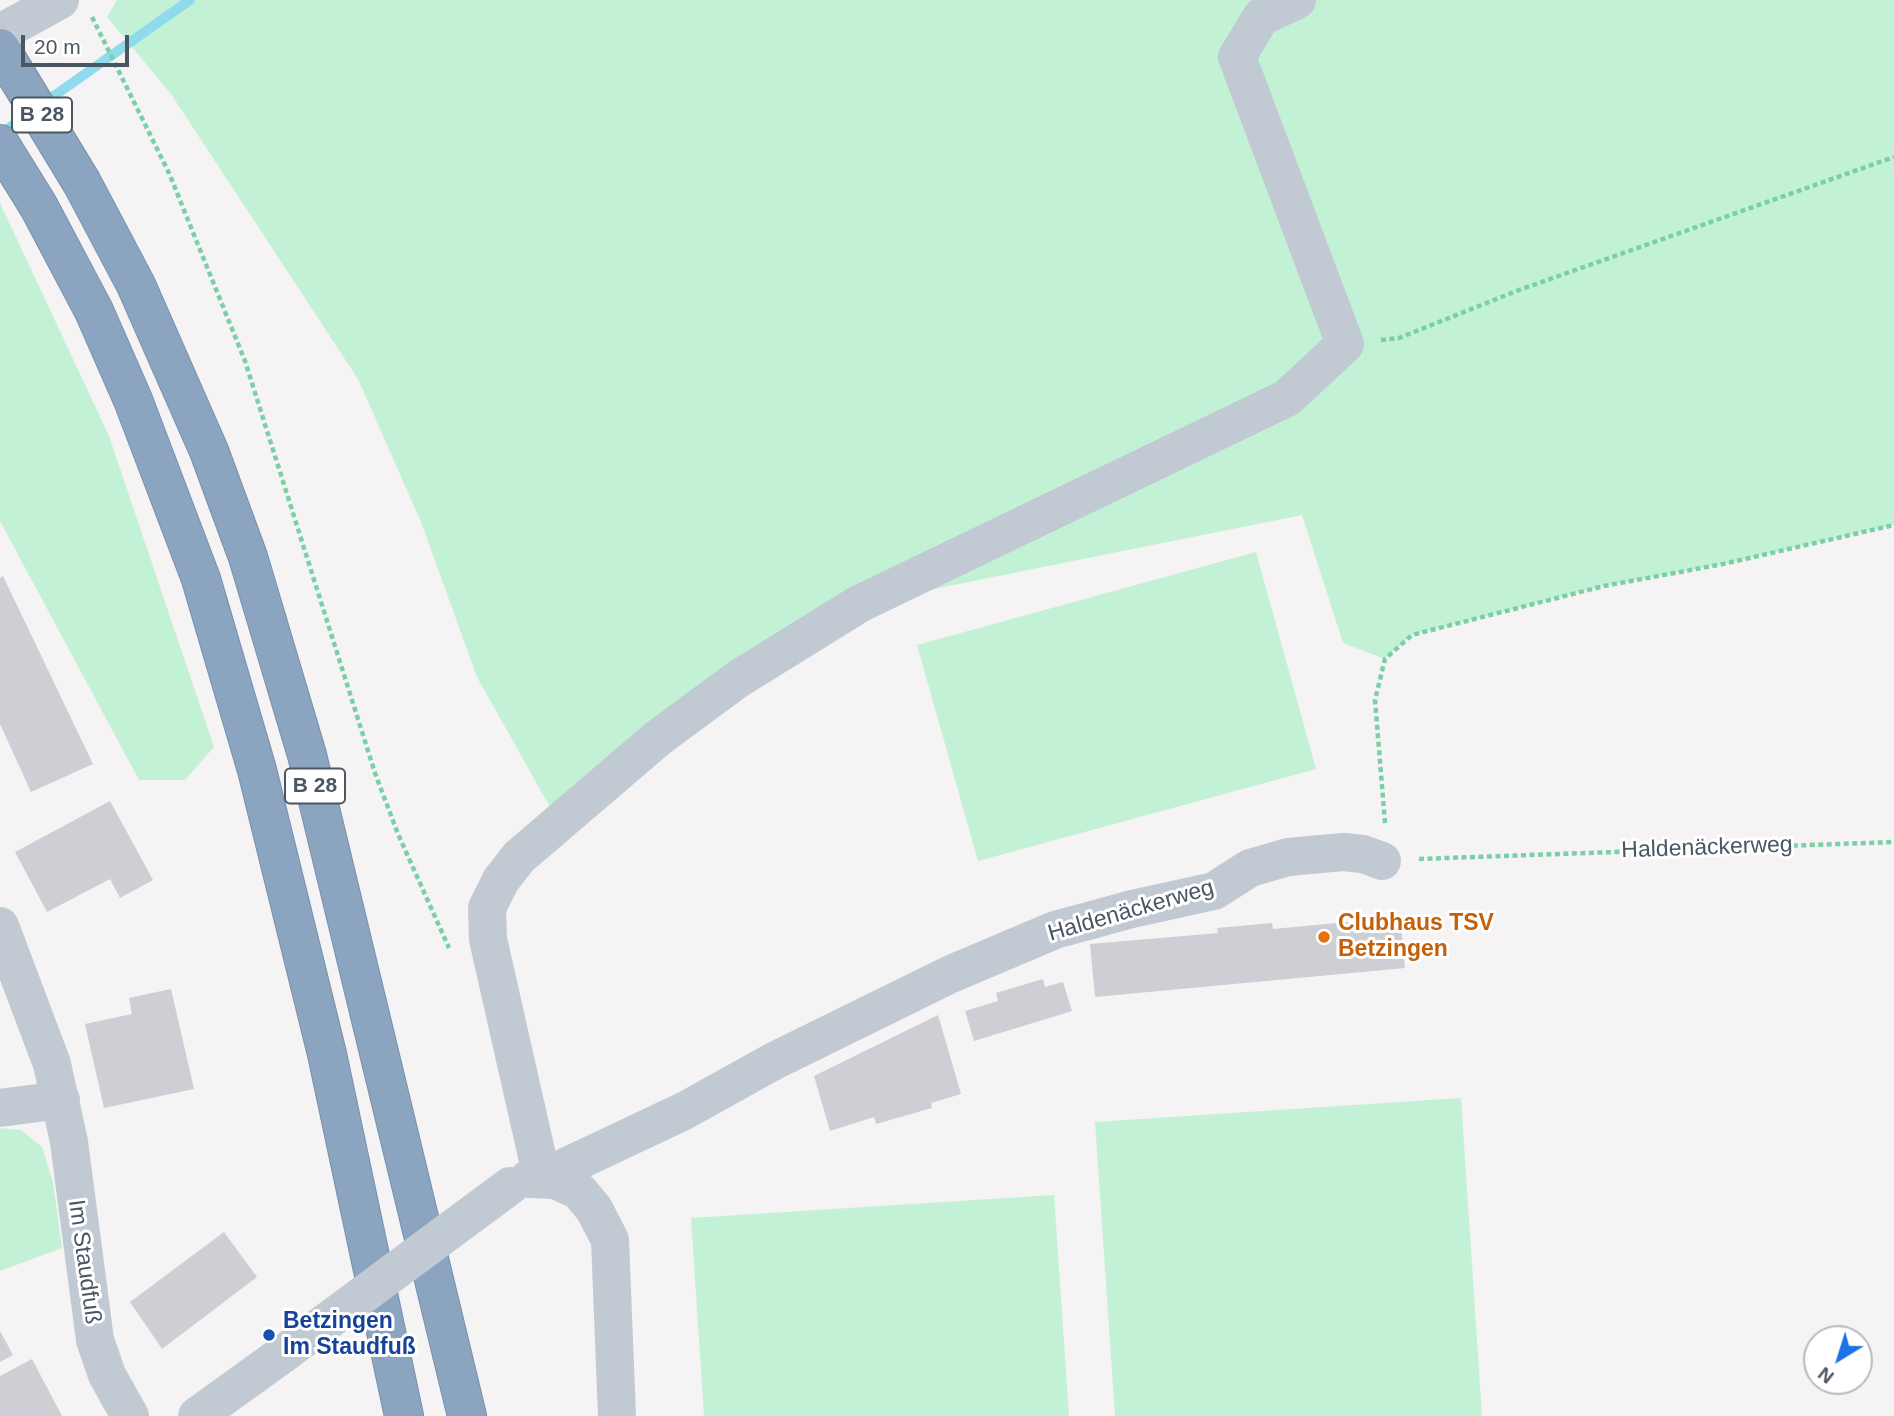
<!DOCTYPE html>
<html>
<head>
<meta charset="utf-8">
<style>
	body { margin:0 }
	#map { position:relative; width:1894px; height:1416px; overflow:hidden; background:#f5f3f3; font-family:Helvetica,sans-serif }
	canvas { display:block }
	.north { position:absolute; left:1803px; top:1325px; width:70px; height:70px; box-sizing:border-box; background:#fff; border:2px solid #b7bbc0; border-radius:50%; rotate:218deg; font-size:19px; font-weight:700; line-height:28px; text-align:center; color:#4a5661 }
	.north::after { content:''; display:block; margin:auto; width:24px; height:32px; background:#1a73e8; clip-path:polygon(50% 0,100% 100%,50% 72%,0 100%) }
	.scale { position:absolute; left:21px; top:35px; width:108px; height:32px; box-sizing:border-box; border:4px solid #4a5661; border-top:0; padding-left:9px; font-size:21px; line-height:24px; white-space:nowrap; color:#4a5661; -webkit-text-stroke:5px #fff; paint-order:stroke }
</style>
</head>
<body>
<div id="map">
<canvas width="1894" height="1416"></canvas>
<div class="north">N</div>
<div class="scale">20 m</div>
</div>
<script>
const g = document.querySelector('canvas').getContext('2d');
g.lineJoin = 'round';
function fillPath(path, color) {
  g.fillStyle = color;
  g.fill(path, 'evenodd');
}
function toPath(rows) {
  const path = new Path2D();
  for (const r of rows) {
    path.moveTo(r[0], r[1]);
    for (let i = 2; i < r.length; i += 2) path.lineTo(r[i], r[i + 1]);
  }
  return path;
}
function strokePath(path, color, width, dash) {
  g.strokeStyle = color;
  g.lineWidth = width;
  g.lineCap = dash ? 'butt' : 'round';
  g.setLineDash(dash || []);
  g.stroke(path);
}
function label(font, color, halo, rows, align = 'center') {
  g.font = font + ' Helvetica,sans-serif';
  g.lineWidth = 6;
  g.setLineDash([]);
  g.textBaseline = 'middle';
  g.strokeStyle = halo;
  g.fillStyle = color;
  for (const [text, x, y, turn = 0] of rows) {
    g.save();
    g.translate(x, y);
    g.rotate((+turn || 0) * Math.PI / 180);
    g.textAlign = isNaN(turn) ? turn : align;
    if (halo) g.strokeText(text, 0, 0);
    g.fillText(text, 0, 0);
    g.restore();
  }
}
fillPath(toPath([
	[117,0,1894,0,1894,525,1723,564,1604,586,1412,635,1385,659,1343,643,1302,515,859,604,559,823,477,677,421,522,358,379,171,94,107,17],
	[0,203,109,436,214,747,185,780,139,780,0,521],
	[1256,552,1316,769,978,861,917,645],
	[1461,1098,1482,1416,1115,1416,1095,1122],
	[0,1128,21,1130,42,1147,53,1182,62,1248,0,1271],
	[1054,1195,1069,1416,704,1416,691,1218]
]), '#c3f1d5');
strokePath(toPath([
	[0,134,190,0]
]), '#90daee', 10);
fillPath(toPath([
	[3,576,93,764,31,792,0,724,0,578],
	[110,801,153,880,120,898,110,879,47,912,15,852],
	[1400,917,1405,968,1095,997,1090,944,1218,933,1217,928,1272,923,1273,929],
	[1043,979,1045,987,1063,982,1072,1011,974,1041,965,1011,998,1001,996,993],
	[171,989,194,1089,104,1108,85,1024,132,1014,129,998],
	[938,1015,961,1094,931,1103,932,1108,876,1124,874,1117,830,1131,814,1076],
	[224,1232,257,1277,162,1349,130,1302],
	[0,1331,13,1355,0,1362],
	[32,1359,62,1416,0,1416,0,1376]
]), '#cdcfd5');
const highway = toPath([
	[0,48,82,183,136,285,209,451,248,557,307,755,467,1416],
	[0,144,39,207,94,311,133,400,201,579,257,770,327,1054,404,1416]
]);
strokePath(highway, '#7690ad', 40);
strokePath(toPath([
	[92,17,169,173,245,361,375,773,398,834,449,948],
	[1381,340,1399,338,1519,290,1894,157],
	[1385,823,1375,700,1385,659,1412,635,1604,586,1723,564,1894,525],
	[1419,859,1894,842]
]), '#7ad0a6', 4.5, [5, 3.5]);
strokePath(toPath([
	[0,33,60,0],
	[0,926,52,1064,69,1142,95,1340,107,1375,130,1416],
	[0,1108,61,1100],
	[542,1178,488,939,487,908,501,880,519,857,658,738,738,679,859,604,1287,398,1345,344,1237,57,1261,17,1297,0],
	[542,1178,684,1111,774,1061,951,974,1055,930,1132,909,1214,891,1250,868,1288,857,1343,852,1363,854,1382,861],
	[528,1179,555,1180,579,1191,594,1209,610,1240,617,1416],
	[197,1416,283,1354]
]), '#c1cad2', 38);
strokePath(highway, '#8ba5c1', 38);
strokePath(toPath([
	[283,1354,510,1186]
]), '#c1cad2', 38);
for (const [x, y, r, color] of [
	[1324,937,7,"#e8710a"],
	[269,1335,7,"#1a4fb4"]
]) {
  const dot = new Path2D();
  dot.arc(x, y, r, 0, 2 * Math.PI);
  g.fillStyle = color;
  g.fill(dot);
  strokePath(dot, '#fff', 2.5);
}
for (const [x, y, w] of [
	[42,115,60],
	[315,786,60]
]) {
  const box = new Path2D();
  box.roundRect(x - w / 2, y - 17.5, w, 35, 5);
  g.fillStyle = '#fff';
  g.fill(box);
  strokePath(box, '#4a5661', 2);
}
label('bold 21px', '#4a5661', null, [
	["B 28",42,115],
	["B 28",315,786]
]);
label('23px', '#4a5661', '#fff', [
	["Haldenäckerweg",1707,848,-2],
	["Haldenäckerweg",1131,911,-16],
	["Im Staudfuß",84,1262,82]
]);
label('bold 23px', '#c56008', '#fff', [
	["Clubhaus TSV",1338,924],
	["Betzingen",1338,950]
], 'left');
label('bold 23px', '#164399', '#fff', [
	["Betzingen",283,1322],
	["Im Staudfuß",283,1348]
], 'left');
</script>
</body>
</html>
